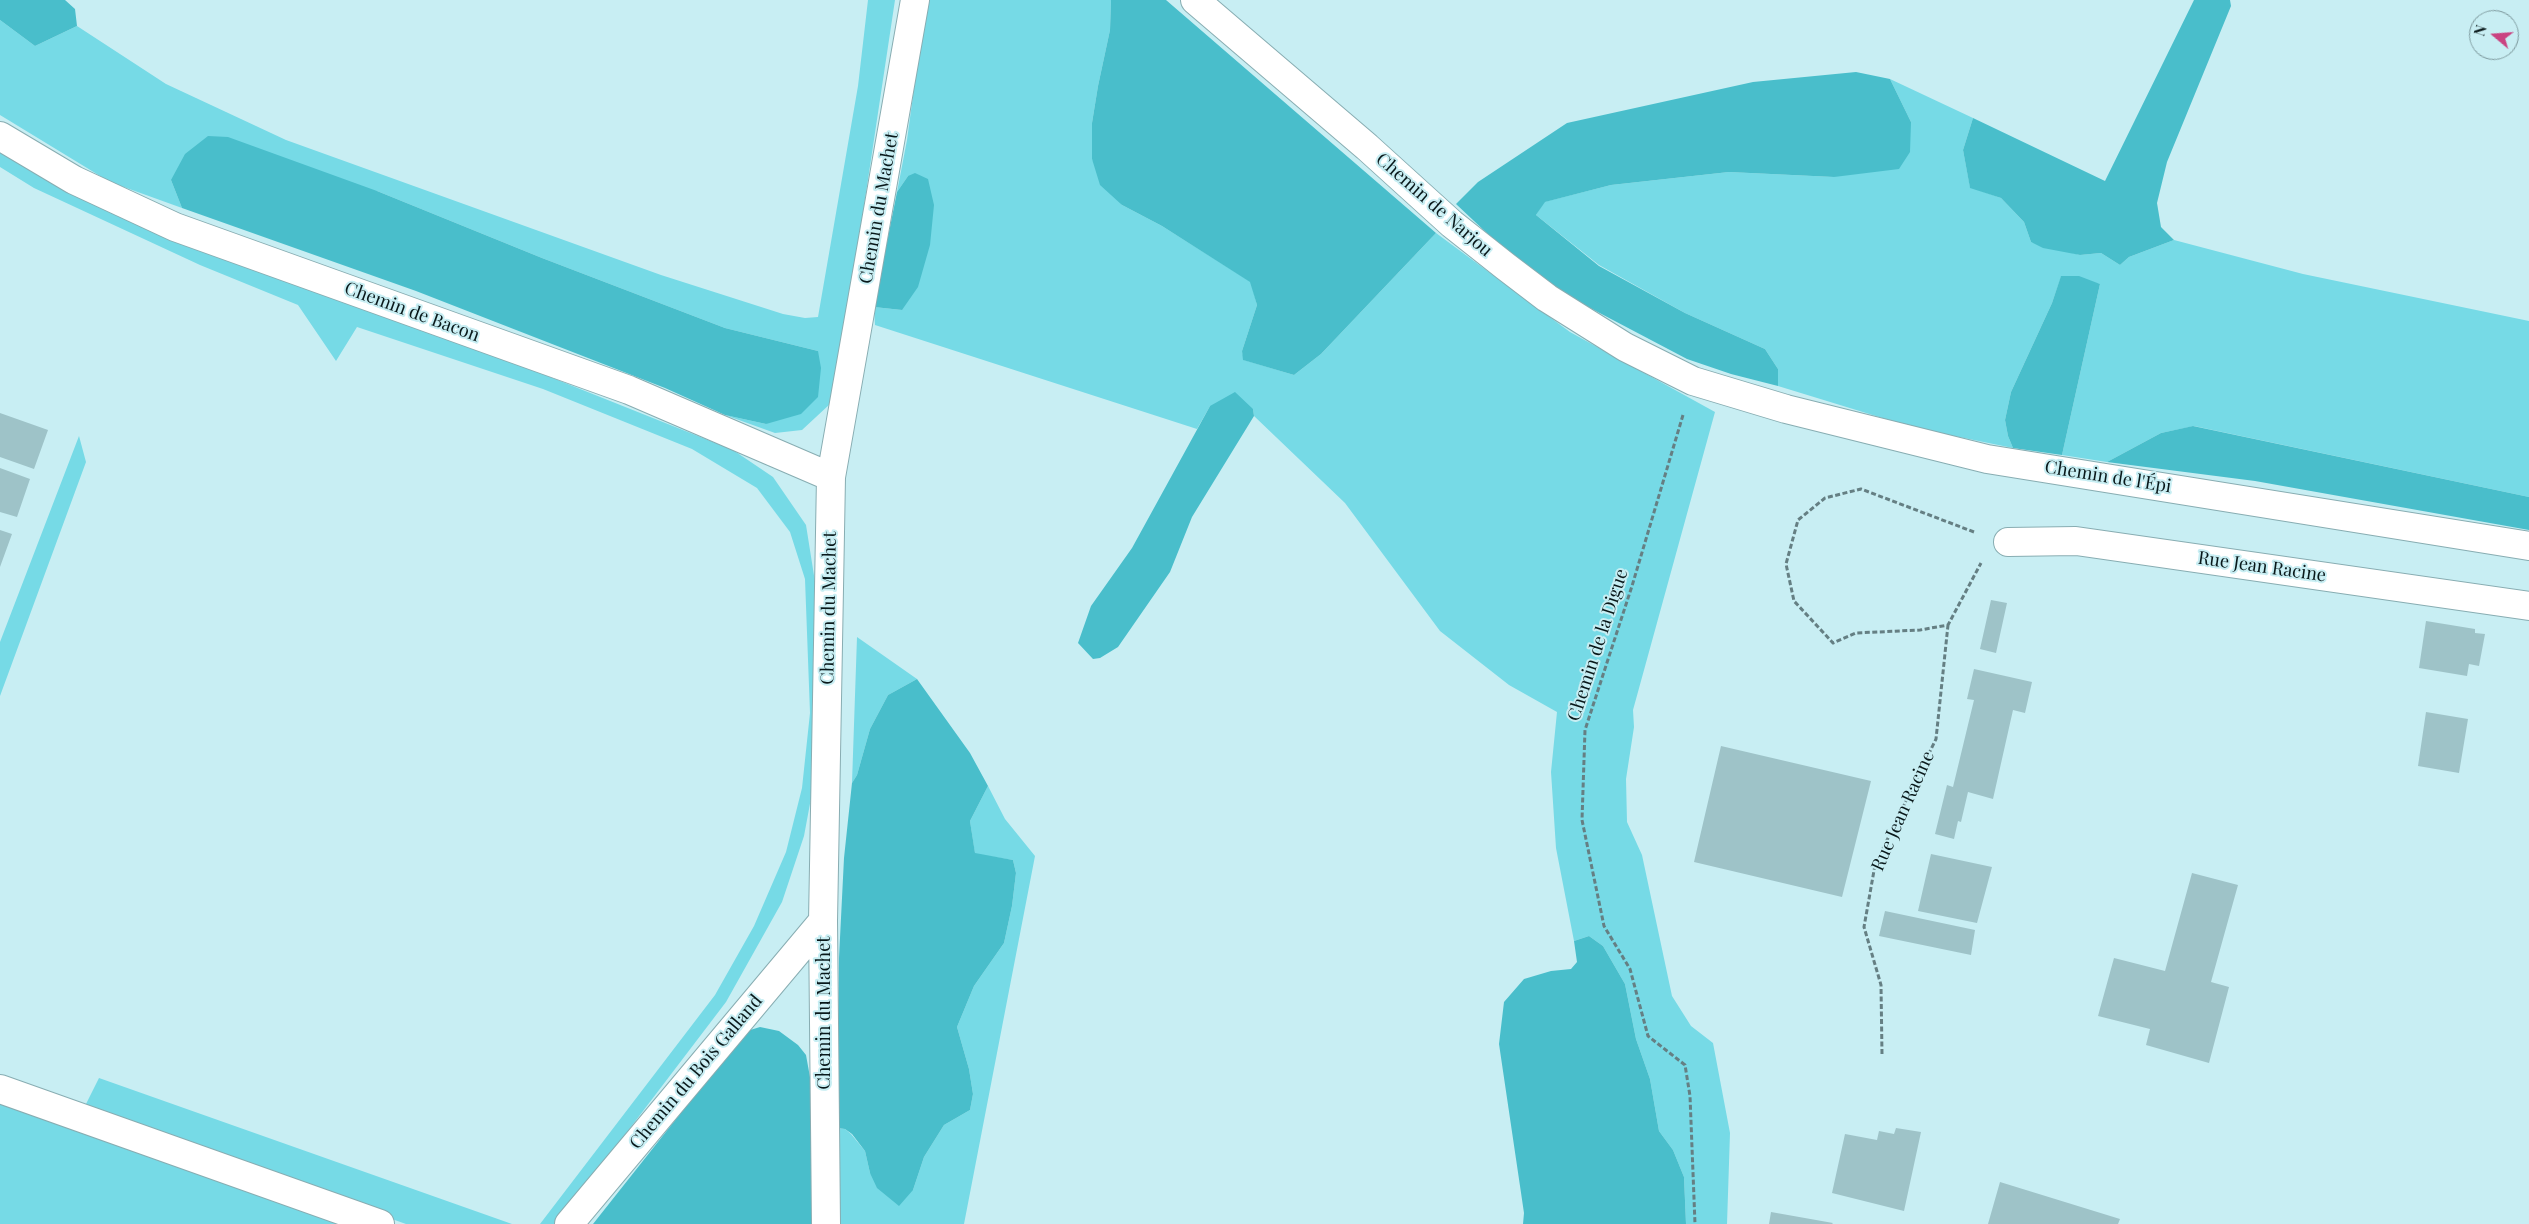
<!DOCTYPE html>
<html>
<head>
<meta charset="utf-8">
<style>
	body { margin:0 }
	#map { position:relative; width:2529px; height:1224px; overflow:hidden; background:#c8eef3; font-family:"Playfair Display",serif }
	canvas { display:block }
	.north { position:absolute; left:2469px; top:10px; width:50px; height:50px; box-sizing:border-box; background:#c8eef3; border:1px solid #7c989c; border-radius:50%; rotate:288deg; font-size:14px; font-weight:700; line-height:20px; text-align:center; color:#09181a }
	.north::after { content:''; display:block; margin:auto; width:18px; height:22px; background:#ca4381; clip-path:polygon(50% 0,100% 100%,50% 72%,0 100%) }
</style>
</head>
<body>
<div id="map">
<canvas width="2529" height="1224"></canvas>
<div class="north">N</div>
</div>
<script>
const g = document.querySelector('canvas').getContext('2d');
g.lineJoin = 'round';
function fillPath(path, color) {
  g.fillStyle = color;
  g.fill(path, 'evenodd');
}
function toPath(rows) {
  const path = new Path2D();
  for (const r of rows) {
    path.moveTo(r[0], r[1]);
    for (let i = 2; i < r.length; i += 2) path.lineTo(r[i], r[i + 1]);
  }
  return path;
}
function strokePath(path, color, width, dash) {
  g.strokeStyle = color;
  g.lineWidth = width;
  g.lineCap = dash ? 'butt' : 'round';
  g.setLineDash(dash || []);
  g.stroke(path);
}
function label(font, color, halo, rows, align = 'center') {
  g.font = font + ' "Playfair Display",serif';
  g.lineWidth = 4;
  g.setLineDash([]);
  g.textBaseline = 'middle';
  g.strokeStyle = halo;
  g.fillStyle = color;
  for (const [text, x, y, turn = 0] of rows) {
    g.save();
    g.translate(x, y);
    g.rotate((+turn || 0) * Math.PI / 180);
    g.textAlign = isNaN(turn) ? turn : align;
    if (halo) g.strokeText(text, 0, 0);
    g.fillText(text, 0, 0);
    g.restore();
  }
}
fillPath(toPath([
	[868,0,895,0,842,352,830,404,802,430,775,433,725,415,766,424,818,351,725,328,542,258,377,191,171,180,182,208,110,182,0,115,0,20,35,46,77,26,166,84,286,140,661,275,783,314,805,318,818,317,858,86],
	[926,0,1111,0,1110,30,1098,86,1092,123,1092,159,1122,205,1162,226,1251,282,1257,305,1242,351,1244,360,1294,375,1321,354,1436,233,1570,332,1715,412,1633,710,1634,727,1626,779,1627,822,1642,855,1672,996,1691,1026,1713,1043,1730,1133,1727,1224,1686,1224,1684,1177,1673,1150,1659,1131,1650,1079,1636,1039,1625,984,1603,946,1589,936,1574,941,1556,848,1551,772,1557,712,1509,685,1440,631,1345,503,1254,416,1253,409,1210,406,1197,429,875,325,874,307,902,310,908,176,897,192,907,140],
	[1890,79,1973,118,1963,150,1970,187,2001,198,2024,222,2031,242,2080,255,2101,253,2120,265,2129,257,2174,240,2303,274,2529,321,2529,497,2194,426,2161,433,2107,462,2062,455,2100,284,2061,277,2052,303,2011,392,2005,420,2008,436,2013,448,1915,428,1778,386,1778,369,1765,349,1685,313,1599,265,1536,215,1544,202,1611,185,1729,172,1834,177,1911,122],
	[0,149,495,355,733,450,773,477,806,525,819,607,817,766,804,836,782,902,726,1002,557,1224,540,1224,715,995,754,926,786,852,802,788,810,713,805,579,790,532,757,488,692,449,543,389,357,327,336,361,298,305,200,265,34,188,0,167],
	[79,436,86,462,0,696,0,642],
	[857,637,917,679,888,695,870,729,857,775,852,783],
	[988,786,1005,819,1035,856,964,1224,838,1224,838,1128,845,1129,851,1134,865,1151,870,1173,913,1190,924,1157,944,1125,970,1110,973,1094,969,1069,957,1027,974,986,1004,943,1012,906,1016,873,1013,860,975,854,970,821],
	[99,1078,512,1224,406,1224,83,1110],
	[0,1099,361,1224,0,1224]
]), '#76dae6');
fillPath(toPath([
	[0,0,65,0,75,9,77,26,35,46,0,20],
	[1111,0,1166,0,1436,233,1321,354,1294,375,1243,360,1242,351,1257,305,1250,282,1162,226,1122,205,1100,185,1092,159,1092,123,1098,86,1110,30],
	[2194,0,2230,0,2231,6,2167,162,2157,203,2161,227,2174,240,2129,257,2120,265,2101,253,2080,255,2043,248,2031,242,2024,222,2001,198,1970,188,1963,150,1973,118,2105,181],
	[1856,72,1890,79,1911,122,1910,152,1899,169,1834,177,1729,172,1611,185,1545,202,1536,215,1599,266,1685,313,1765,349,1778,369,1778,386,1731,374,1687,359,1573,299,1508,253,1456,204,1478,182,1567,123,1753,82],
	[208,136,228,137,377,191,542,258,725,328,818,351,821,368,818,397,801,414,766,424,725,415,665,388,416,291,182,208,171,180,185,154],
	[915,173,928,179,934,205,930,245,918,287,902,310,874,307,897,192,908,176],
	[2061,276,2079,276,2100,284,2062,455,2013,448,2008,436,2005,420,2011,392,2052,303],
	[1235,392,1253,409,1254,416,1192,517,1170,572,1118,647,1100,658,1093,659,1078,643,1091,606,1132,548,1210,406],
	[2193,426,2529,497,2529,530,2255,481,2107,462,2161,433],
	[917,679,970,753,988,786,970,821,975,853,1013,860,1016,873,1012,906,1004,943,974,986,957,1027,969,1069,973,1094,970,1110,944,1125,924,1157,913,1190,899,1206,877,1188,870,1173,865,1151,852,1134,845,1129,838,1128,839,958,844,858,852,783,857,775,870,729,888,695],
	[1589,936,1603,946,1625,984,1636,1039,1650,1079,1659,1131,1673,1150,1684,1177,1686,1224,1523,1224,1524,1213,1499,1044,1504,1002,1524,979,1551,971,1571,969,1577,962,1574,941],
	[760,1027,779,1031,798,1045,806,1055,813,1094,814,1224,593,1224,726,1056,747,1031]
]), '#49becb');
fillPath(toPath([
	[0,413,48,430,34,469,0,457],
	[0,468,30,479,17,517,0,512],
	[0,530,12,534,0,567],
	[1991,600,2007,603,1996,653,1980,649],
	[2426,621,2475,629,2475,633,2485,634,2479,666,2469,664,2467,676,2419,668],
	[1974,669,2032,682,2025,713,2013,710,1993,799,1968,792,1961,822,1958,821,1954,839,1935,834,1947,785,1953,787,1974,700,1967,699],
	[2426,712,2468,719,2459,773,2418,766],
	[1721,746,1871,781,1842,897,1694,862],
	[1931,854,1992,867,1977,923,1918,911],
	[2192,873,2238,885,2211,982,2229,987,2209,1063,2146,1045,2150,1029,2098,1016,2114,958,2165,971],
	[1885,911,1975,930,1971,955,1879,936],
	[1896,1128,1921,1132,1904,1211,1832,1193,1845,1134,1877,1140,1879,1131,1894,1134],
	[2000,1182,2120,1219,2118,1224,1988,1224],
	[1771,1212,1833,1223,1832,1224,1769,1224]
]), '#9ec3c8');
const minor = toPath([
	[1195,0,1367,147,1452,224,1505,266,1547,298,1625,347,1693,381,1786,409,1987,459,2529,546],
	[0,136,74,180,175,227,629,390,831,477],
	[2008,542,2076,541,2529,606],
	[0,1089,380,1224],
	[569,1224,823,921],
	[826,1224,823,921,831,477,915,0]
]);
strokePath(minor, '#88adb2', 30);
strokePath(toPath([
	[1683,415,1632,586,1585,730,1582,820,1604,926,1630,969,1648,1036,1685,1065,1690,1096,1695,1224],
	[1974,532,1861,489,1825,498,1798,520,1786,564,1794,601,1833,643,1856,633,1920,630,1948,625,1981,563],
	[1882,1054,1881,985,1864,927,1875,865,1936,739,1948,625]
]), '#657f83', 3, [5, 2.5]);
strokePath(minor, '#fff', 28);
label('18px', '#09181a', '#c8eef3', [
	["Chemin de Narjou",1434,205,41],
	["Chemin du Machet",879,208,-80],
	["Chemin de Bacon",412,312,20],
	["Chemin de l'Épi",2108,477,9],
	["Rue Jean Racine",2262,567,8],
	["Chemin du Machet",829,608,-89],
	["Chemin de la Digue",1598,645,-72],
	["Rue Jean Racine",1903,811,-66],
	["Chemin du Machet",824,1013,-90],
	["Chemin du Bois Galland",696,1072,-50]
]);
</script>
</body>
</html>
